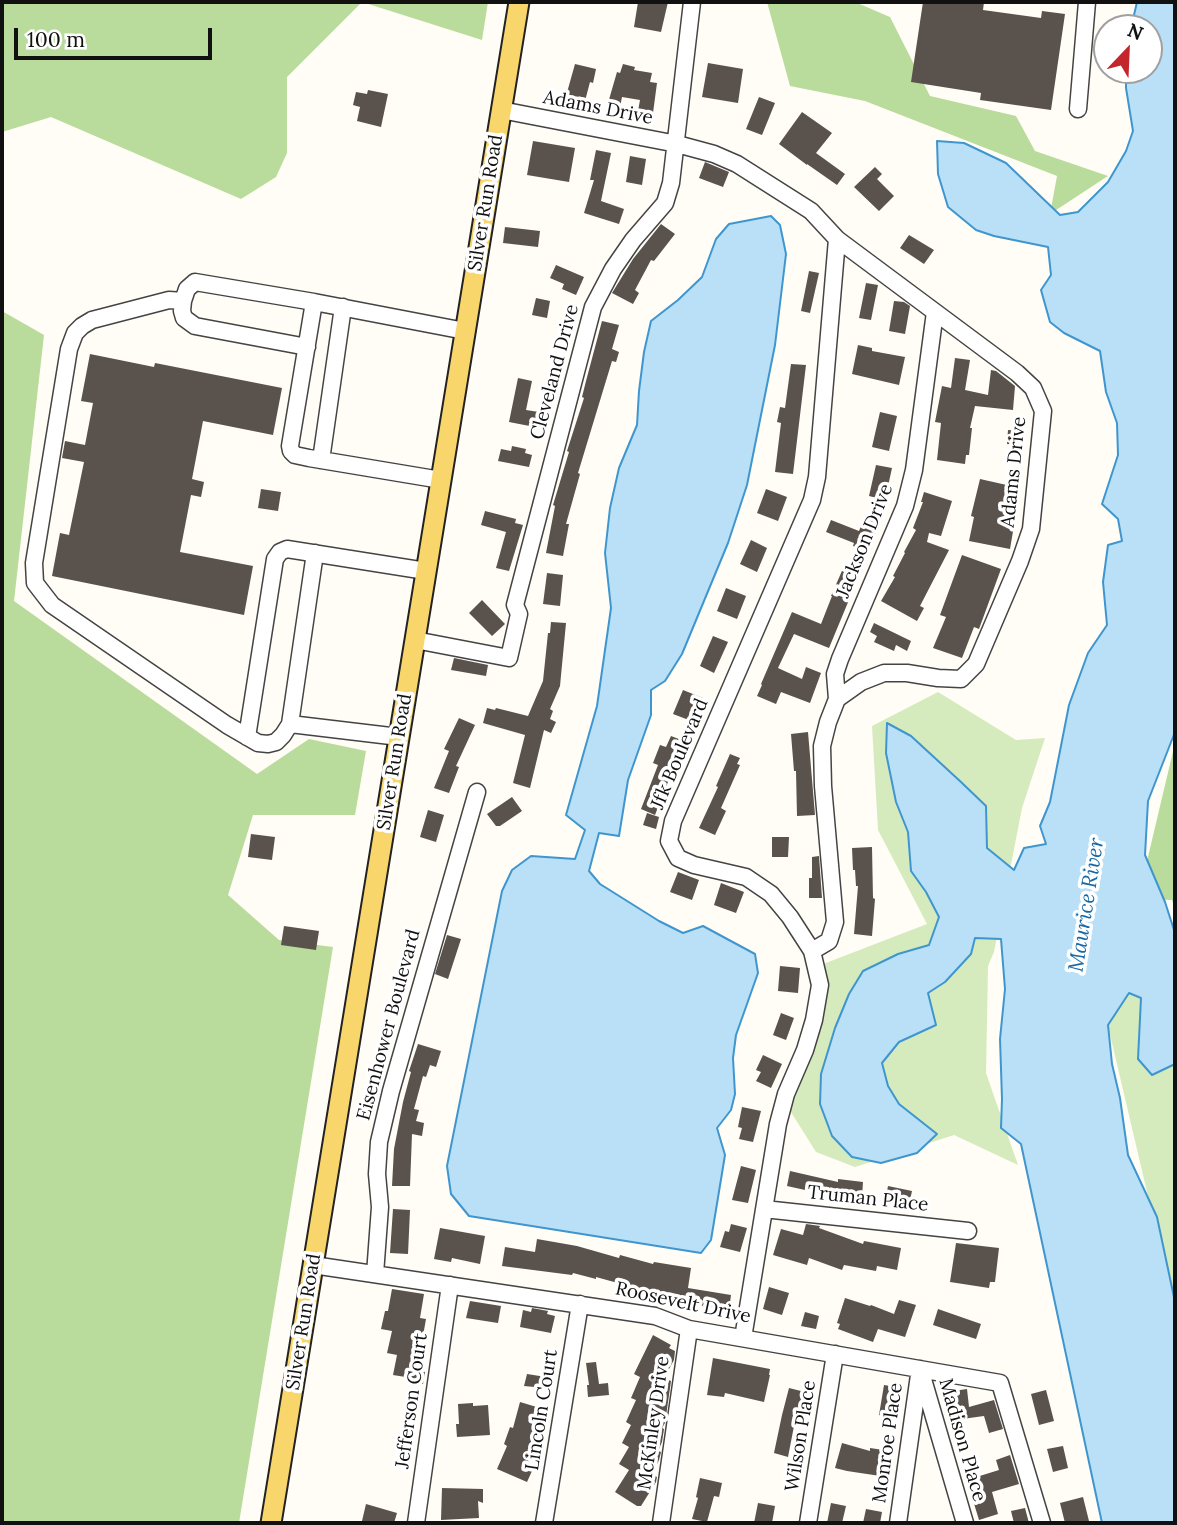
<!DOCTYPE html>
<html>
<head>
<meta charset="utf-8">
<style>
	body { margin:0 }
	#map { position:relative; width:1177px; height:1525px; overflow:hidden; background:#fffdf5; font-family:Lora,serif }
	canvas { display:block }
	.frame { position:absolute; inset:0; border:4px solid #111; pointer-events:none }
	.north { position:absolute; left:1093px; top:14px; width:70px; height:70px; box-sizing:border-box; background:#fff; border:2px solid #a0a0a0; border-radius:50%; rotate:23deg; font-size:19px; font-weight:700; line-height:28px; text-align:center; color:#111 }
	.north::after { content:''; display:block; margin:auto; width:24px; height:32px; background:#c4262e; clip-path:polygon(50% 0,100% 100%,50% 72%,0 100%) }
	.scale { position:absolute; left:14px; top:28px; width:198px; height:32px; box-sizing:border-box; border:4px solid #111; border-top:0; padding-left:9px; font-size:21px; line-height:24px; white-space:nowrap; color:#111; -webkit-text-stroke:5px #fff; paint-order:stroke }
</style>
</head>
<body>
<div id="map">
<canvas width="1177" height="1525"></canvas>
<div class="frame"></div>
<div class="north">N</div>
<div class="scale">100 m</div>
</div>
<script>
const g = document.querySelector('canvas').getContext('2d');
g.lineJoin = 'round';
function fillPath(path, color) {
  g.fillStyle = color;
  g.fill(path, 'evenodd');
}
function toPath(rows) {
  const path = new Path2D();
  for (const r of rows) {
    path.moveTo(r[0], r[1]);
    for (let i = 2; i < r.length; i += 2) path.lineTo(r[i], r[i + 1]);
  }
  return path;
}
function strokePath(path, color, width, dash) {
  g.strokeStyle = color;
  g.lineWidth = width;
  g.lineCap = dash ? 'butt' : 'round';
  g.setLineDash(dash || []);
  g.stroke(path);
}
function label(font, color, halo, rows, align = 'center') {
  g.font = font + ' Lora,serif';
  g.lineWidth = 7;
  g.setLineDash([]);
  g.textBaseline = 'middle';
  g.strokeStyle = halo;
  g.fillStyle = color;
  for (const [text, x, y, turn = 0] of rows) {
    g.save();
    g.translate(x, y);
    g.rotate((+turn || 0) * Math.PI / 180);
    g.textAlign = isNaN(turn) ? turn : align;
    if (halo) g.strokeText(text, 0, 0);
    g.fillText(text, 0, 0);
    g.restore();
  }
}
fillPath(toPath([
	[938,692,1016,740,1045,738,1022,808,994,952,988,966,986,1073,1018,1165,954,1135,855,1167,816,1152,784,1101,818,966,927,924,878,830,872,726],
	[1175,964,1175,1311,1104,1009]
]), '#d5ebbd');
fillPath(toPath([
	[2,2,488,2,482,40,362,2,287,77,287,153,276,177,241,199,51,117,2,132],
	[767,2,855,2,890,17,930,96,1016,116,1035,151,1108,176,1050,214,1057,176,865,101,790,86],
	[2,311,44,335,14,601,257,774,309,739,366,751,355,815,253,815,228,895,279,940,333,947,239,1523,2,1523],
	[1175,743,1175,909,1172,900,1138,899]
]), '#b9dc9c');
const water = toPath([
	[1137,2,1175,2,1175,732,1148,801,1145,855,1165,902,1175,933,1175,1064,1152,1075,1138,1059,1141,998,1129,993,1108,1025,1112,1064,1120,1098,1128,1155,1157,1217,1175,1302,1175,1523,1102,1523,1021,1144,1001,1128,1002,1099,1000,1039,1005,989,1001,939,975,938,971,954,945,982,928,993,936,1025,899,1042,882,1063,888,1086,899,1104,937,1134,917,1153,881,1163,852,1157,832,1136,820,1104,821,1074,835,1028,849,994,863,971,898,954,929,945,939,917,926,892,911,871,908,832,896,802,886,753,887,723,911,736,961,782,986,806,987,848,1014,870,1024,848,1046,844,1040,826,1050,802,1069,705,1088,653,1107,625,1103,582,1108,545,1122,541,1118,519,1102,504,1118,455,1117,423,1106,392,1100,351,1064,333,1050,322,1041,290,1051,275,1048,247,994,236,976,230,948,207,938,174,937,141,964,143,1006,163,1060,215,1078,212,1108,182,1126,151,1133,131,1126,88,1126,70,1149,70,1149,28,1131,28,1137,2],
	[771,216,780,225,786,254,775,345,747,485,728,543,682,654,665,681,651,690,651,715,628,780,619,836,599,833,589,871,600,884,659,921,683,933,703,926,755,954,758,973,736,1035,733,1058,735,1094,731,1110,717,1128,725,1155,711,1240,701,1253,469,1216,451,1194,447,1166,502,891,512,870,531,856,575,859,585,830,566,815,597,706,611,608,605,553,610,508,619,468,637,425,639,391,644,352,651,321,678,300,702,277,716,239,729,224,771,216]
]);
fillPath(water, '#b9e0f7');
strokePath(water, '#3f96cf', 2);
fillPath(toPath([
	[638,2,668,2,661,32,634,27],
	[923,2,984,2,983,10,1041,18,1042,11,1065,14,1051,110,980,100,981,93,911,82],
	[708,63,743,69,738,103,702,97],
	[575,64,596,69,593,83,590,82,585,101,566,96],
	[623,64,635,67,634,70,652,73,650,82,657,83,653,113,638,111,640,100,622,97,620,107,608,103,617,72,620,73],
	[368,90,388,94,381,127,357,121,360,107,353,105,356,92,367,94],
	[759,97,775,103,762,135,746,129],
	[802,112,832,133,816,153,845,174,837,185,807,164,807,165,779,144],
	[533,141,575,148,569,182,527,175],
	[596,150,611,153,601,201,624,209,619,224,584,213,594,180,590,180],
	[630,156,646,159,642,185,626,182],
	[705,162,729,172,723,187,699,178],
	[875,167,882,174,877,179,894,196,879,211,854,187],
	[661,224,675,234,654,261,651,260,635,290,639,293,633,304,612,293,633,259],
	[505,227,540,231,538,247,503,243],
	[909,235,934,250,924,264,900,248],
	[556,265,584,277,576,295,562,289,564,284,550,278],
	[809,271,819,273,810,313,801,311],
	[866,283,878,285,871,320,859,318],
	[536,298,550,301,547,318,532,315],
	[894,301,904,302,910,306,905,334,889,331],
	[602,321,619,325,612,349,619,352,616,362,612,361,578,473,580,474,566,524,569,524,563,556,546,553,555,506,553,505,569,452,567,451,584,398,582,397,586,381],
	[858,345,872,348,872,351,905,357,899,385,852,374],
	[90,354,154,367,155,363,282,388,273,435,203,421,192,479,204,482,201,497,191,495,180,552,253,566,244,615,52,576,60,533,69,535,84,462,62,458,65,441,85,445,93,403,81,401],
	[955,358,970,360,965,390,988,395,991,370,996,371,1015,386,1013,410,975,406,970,428,972,428,969,455,966,455,965,464,937,460,941,423,935,422,942,386,951,388],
	[791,364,806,365,793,474,775,472,781,423,777,422,780,407,785,408],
	[518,378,532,381,526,410,539,412,539,417,542,417,540,428,509,422],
	[880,412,897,416,889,451,872,447],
	[1008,430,1024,431,1023,445,1007,444],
	[512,446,526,449,525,453,532,455,529,467,498,461,501,449,511,451],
	[876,465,892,468,885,500,869,496],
	[980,479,1020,488,1013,513,1016,514,1010,549,969,541,974,517,971,516],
	[261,489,281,492,278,511,258,508],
	[766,489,787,497,778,521,757,513],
	[924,492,952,501,941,536,929,533,927,542,949,550,920,606,924,608,917,621,881,601,895,577,893,576,905,553,904,552,916,530,913,528,923,502,921,502],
	[485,511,516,519,515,523,523,525,509,571,496,568,506,532,481,525],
	[865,516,880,522,868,552,853,546,854,543,826,532,831,520,859,531],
	[751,540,767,548,757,572,740,564],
	[962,555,1001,569,979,629,974,627,962,658,933,648,946,617,940,615],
	[845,564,861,571,829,648,794,634,778,668,802,679,806,667,821,673,810,703,781,692,776,704,757,696,762,685,761,684,792,612,821,624,832,596,831,596],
	[547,573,563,575,560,606,543,604],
	[726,588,746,596,737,619,717,611],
	[482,600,505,624,492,636,469,613],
	[551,622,566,623,560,686,550,709,553,711,550,719,556,722,551,733,544,730,530,788,513,783,525,735,483,723,487,708,495,710,496,708,528,716,543,681,548,633,550,633],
	[874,623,911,641,907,651,896,645,894,651,874,642,877,636,870,632],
	[713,636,728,642,714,673,700,666],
	[454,658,488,665,486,676,451,670],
	[683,690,703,698,694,722,673,714],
	[459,718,475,725,456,766,459,767,449,793,434,788,449,751,444,749],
	[808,732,815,815,797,816,796,771,794,771,791,734],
	[671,736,684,741,681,750,685,751,681,761,677,759,655,815,641,809,658,765,653,763,660,745,666,747],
	[730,754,740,758,737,764,740,765,721,808,726,811,715,835,699,828,718,787,716,786],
	[512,797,522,811,500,826,496,826,487,814],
	[428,810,444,815,436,842,420,837],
	[647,813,659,817,656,829,643,825],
	[251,834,275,837,272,860,248,857],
	[772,837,789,837,788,857,772,857],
	[872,847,873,898,875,899,872,936,854,934,858,886,856,886,855,870,853,870,852,848],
	[819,856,822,898,809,898,809,878,812,878,812,857],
	[678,872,699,880,692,900,670,892],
	[721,883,744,892,736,913,714,905],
	[284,926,319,931,316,950,281,945],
	[447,935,461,939,448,979,435,974],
	[780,966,800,968,798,993,778,991],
	[781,1013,794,1018,786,1040,773,1035],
	[418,1044,441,1051,436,1067,430,1065,426,1077,423,1076,414,1109,419,1110,416,1121,424,1123,422,1136,412,1134,410,1186,392,1186,394,1149,403,1102,411,1072,409,1071],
	[763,1055,782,1064,771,1088,756,1081,761,1072,756,1070],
	[742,1107,761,1111,753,1142,739,1139,742,1128,738,1127],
	[741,1166,756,1170,748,1203,732,1200],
	[790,1171,838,1182,838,1179,863,1182,862,1197,823,1194,787,1186],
	[888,1186,912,1191,909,1205,885,1201],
	[393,1209,410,1210,408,1254,390,1253],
	[731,1224,747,1228,740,1252,720,1247,725,1231,729,1232],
	[806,1224,820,1226,819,1228,863,1244,864,1241,901,1248,897,1270,877,1266,876,1271,844,1265,842,1270,809,1258,807,1265,773,1255,781,1229,803,1235],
	[440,1228,485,1236,480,1264,452,1258,451,1262,434,1259],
	[537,1239,577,1246,619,1258,620,1255,653,1264,654,1262,691,1268,688,1288,731,1295,729,1310,667,1300,642,1293,643,1290,596,1277,596,1279,573,1273,572,1275,502,1266,505,1247,535,1252],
	[956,1243,999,1248,995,1282,990,1282,989,1288,950,1282],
	[769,1287,789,1293,782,1315,763,1309],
	[392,1289,424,1294,420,1318,426,1319,417,1370,425,1372,423,1384,411,1382,412,1378,393,1375,397,1355,387,1353,392,1331,381,1329,385,1311,388,1311],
	[845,1298,870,1306,871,1305,894,1314,899,1300,916,1305,905,1337,878,1329,873,1342,838,1329,840,1324,837,1323],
	[470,1301,501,1306,498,1323,466,1318],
	[532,1308,548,1311,547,1314,555,1316,551,1333,520,1327,523,1310,531,1312],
	[938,1309,981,1324,976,1339,933,1325],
	[805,1312,819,1316,816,1329,801,1326],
	[653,1335,671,1345,669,1348,675,1351,674,1360,664,1378,671,1381,665,1423,662,1428,664,1429,662,1442,658,1451,661,1452,659,1460,652,1474,657,1477,656,1482,641,1506,637,1506,615,1492,629,1470,619,1464,629,1447,622,1443,631,1425,626,1422,636,1400,631,1398,640,1377,634,1374],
	[713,1358,770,1369,769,1375,770,1375,764,1402,725,1393,724,1397,707,1395],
	[596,1362,599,1384,608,1383,609,1395,588,1397,587,1385,589,1385,586,1363],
	[527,1374,546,1377,545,1388,524,1386],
	[884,1385,902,1388,896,1418,879,1415],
	[789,1388,805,1392,797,1426,794,1426,788,1457,774,1453,782,1415],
	[967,1389,969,1407,994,1400,1003,1429,989,1433,984,1416,955,1420,953,1409,949,1410,947,1392],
	[1046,1390,1054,1421,1039,1425,1031,1394],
	[520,1402,540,1408,532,1436,538,1438,526,1468,532,1471,527,1482,497,1469,507,1446,504,1444,510,1427,513,1428],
	[473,1403,473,1406,488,1405,490,1435,457,1437,456,1424,459,1424,458,1404],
	[842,1443,870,1451,870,1448,890,1451,887,1477,847,1471,835,1468],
	[1063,1446,1068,1468,1053,1472,1047,1449],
	[1010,1455,1019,1484,992,1492,998,1514,979,1520,972,1497,976,1496,970,1479,999,1470,996,1460],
	[700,1478,722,1483,719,1497,714,1496,707,1522,692,1519,698,1498,696,1497],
	[442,1488,483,1489,483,1503,478,1501,479,1518,441,1520],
	[1083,1497,1089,1521,1078,1523,1065,1523,1060,1503],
	[758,1503,775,1506,772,1523,754,1523],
	[831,1503,846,1506,842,1523,827,1523],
	[366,1504,397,1513,394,1523,370,1523,362,1521],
	[1025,1508,1029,1523,1014,1523,1011,1511],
	[866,1509,882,1512,880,1523,863,1523]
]), '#5a524d');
const minor = toPath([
	[1078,109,1087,2],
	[501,110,677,144,714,154,737,164,811,211,837,239,1017,373,1033,388,1043,411,1031,529,1020,561,976,664,961,679,938,678,907,673,884,673,861,682,837,699,828,722,822,746,823,786,835,922,829,941,812,951],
	[183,301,169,300,92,320,82,326,75,333,69,349,34,563,35,583,52,605,227,725,258,743,268,744,276,742,283,735,290,724,315,553],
	[314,302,290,446,291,451,295,455,309,458,441,480],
	[307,347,195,326,184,318,182,311,183,301,187,289,195,282,314,302,465,331],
	[321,460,343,307],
	[415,640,509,658,519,614,515,605,593,307,613,269,633,240,665,203,671,183,692,2],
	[837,699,835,674,840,659,905,506,914,470,935,312],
	[290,724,399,737],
	[247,737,275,559,280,552,287,549,426,571],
	[764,1209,968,1231],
	[313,1265,655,1316,689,1329,1000,1383,1042,1523],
	[375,1274,380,1207,377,1174,379,1142,391,1091,477,792],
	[743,1338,778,1124,786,1094,805,1050,814,1020,820,985,812,951,790,917,771,894,746,877,694,865,678,858,669,841,673,821,812,500,817,477,837,239],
	[920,1369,965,1523],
	[416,1523,450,1285],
	[544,1523,580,1304],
	[661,1523,689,1329],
	[808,1523,835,1354],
	[898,1523,919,1375]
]);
const major = toPath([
	[271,1523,519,2]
]);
strokePath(minor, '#444', 19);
strokePath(major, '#222', 23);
strokePath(minor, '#fff', 16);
strokePath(major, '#f9d66b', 19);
label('19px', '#111', '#fff', [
	["Adams Drive",598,108,11],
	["Silver Run Road",486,203,-81],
	["Cleveland Drive",555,372,-75],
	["Adams Drive",1014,472,-84],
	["Jackson Drive",865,541,-68],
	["Jfk Boulevard",680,754,-67],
	["Silver Run Road",395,762,-81],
	["Eisenhower Boulevard",389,1025,-75],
	["Truman Place",868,1199,6],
	["Roosevelt Drive",683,1303,12],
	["Silver Run Road",304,1322,-81],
	["Jefferson Court",412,1401,-82],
	["Lincoln Court",542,1410,-81],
	["McKinley Drive",654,1423,-82],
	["Wilson Place",801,1436,-81],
	["Madison Place",962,1440,74],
	["Monroe Place",888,1443,-82]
]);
label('italic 21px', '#1768a6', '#fff', [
	["Maurice River",1087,905,-81]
]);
</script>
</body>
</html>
